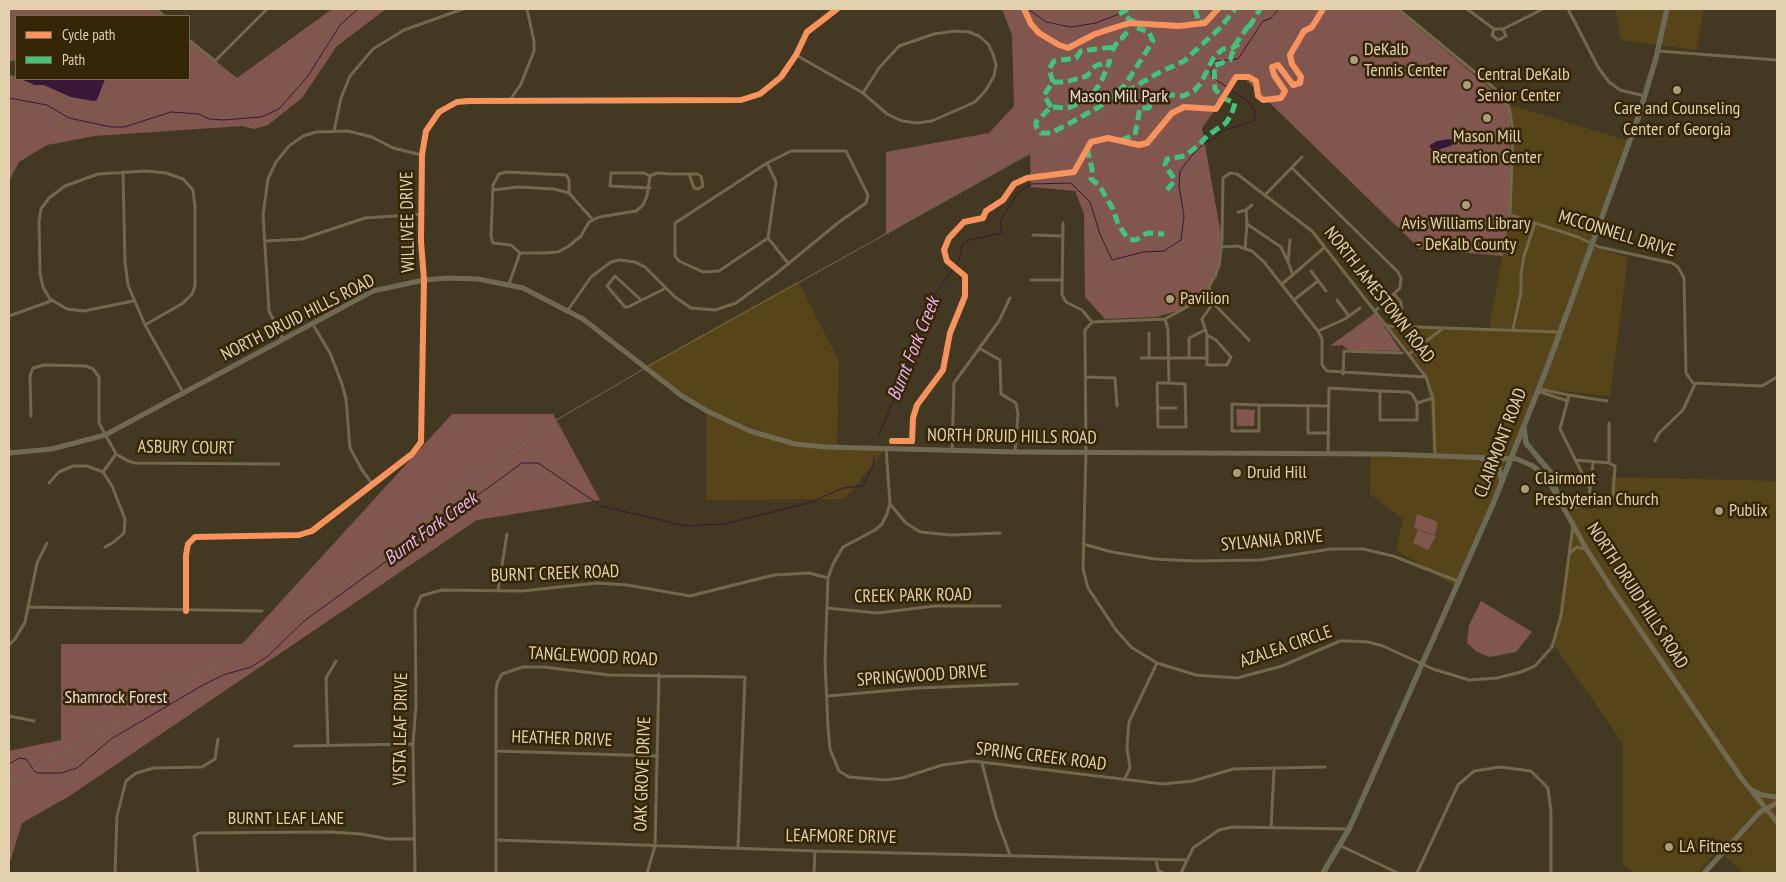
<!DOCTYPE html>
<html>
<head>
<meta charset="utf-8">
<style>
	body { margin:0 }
	#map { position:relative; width:1786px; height:882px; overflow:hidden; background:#433922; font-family:"PT Sans Narrow",sans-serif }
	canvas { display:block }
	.frame { position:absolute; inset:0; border:10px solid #e3d1ad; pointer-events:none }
	.legend { position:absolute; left:15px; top:15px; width:175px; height:65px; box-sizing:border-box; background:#342504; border:1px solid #7a6a48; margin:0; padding:6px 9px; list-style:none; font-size:15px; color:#e3d1ad }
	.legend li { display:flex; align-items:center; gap:10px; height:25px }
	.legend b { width:25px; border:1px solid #7a6a48 }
</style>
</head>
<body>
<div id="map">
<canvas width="1786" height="882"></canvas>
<div class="frame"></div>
<ul class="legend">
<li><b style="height:6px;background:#f8935d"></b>Cycle path</li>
<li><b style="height:6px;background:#40c37c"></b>Path</li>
</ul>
</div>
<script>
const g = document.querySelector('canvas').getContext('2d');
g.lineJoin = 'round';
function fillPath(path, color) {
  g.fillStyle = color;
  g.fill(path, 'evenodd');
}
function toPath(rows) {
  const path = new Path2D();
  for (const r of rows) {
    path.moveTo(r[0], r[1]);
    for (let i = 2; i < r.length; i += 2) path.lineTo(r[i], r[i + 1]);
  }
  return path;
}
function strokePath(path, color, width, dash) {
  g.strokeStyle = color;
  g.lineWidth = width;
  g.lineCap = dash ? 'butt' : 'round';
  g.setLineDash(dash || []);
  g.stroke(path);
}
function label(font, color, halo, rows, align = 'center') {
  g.font = font + ' "PT Sans Narrow",sans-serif';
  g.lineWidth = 5;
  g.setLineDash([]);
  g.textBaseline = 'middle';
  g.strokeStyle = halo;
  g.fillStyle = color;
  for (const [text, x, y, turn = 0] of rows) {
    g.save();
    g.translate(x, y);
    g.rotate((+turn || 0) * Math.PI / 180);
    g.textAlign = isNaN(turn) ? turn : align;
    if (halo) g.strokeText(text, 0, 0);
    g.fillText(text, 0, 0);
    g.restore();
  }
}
fillPath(toPath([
	[1615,9,1704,9,1696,50,1621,40],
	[1510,105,1629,141,1591,246,1628,258,1610,396,1535,388,1524,427,1455,586,1396,550,1403,519,1370,494,1370,454,1433,454,1431,412,1424,370,1390,328,1489,328,1510,215],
	[798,281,839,361,837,447,886,448,845,499,706,500,706,409,642,368],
	[1611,477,1777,481,1777,873,1744,873,1718,850,1699,873,1635,873,1623,864,1623,743,1554,645,1573,525,1564,508,1610,509]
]), '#574418');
fillPath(toPath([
	[9,9,157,9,165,16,16,16,16,61,9,61],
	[332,9,386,9,337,46,302,98,268,125,255,129,242,126,95,136,47,145,19,162,9,181,9,74,35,85,44,85,71,97,88,100,99,92,105,79,189,79,189,40,237,78],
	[1002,9,1396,9,1510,105,1510,215,1503,256,1420,249,1241,75,1202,128,1221,235,1217,277,1200,297,1181,310,1156,317,1105,319,1085,297,1084,214,1075,191,1031,187,1030,153,886,234,886,152,989,133,1014,106,1012,35],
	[1375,313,1401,351,1349,350,1342,345,1330,346],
	[1236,409,1255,410,1254,426,1237,426],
	[452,414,553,414,600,500,477,520,71,795,22,823,9,865,9,751,61,740,61,644,242,644],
	[1417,514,1438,522,1435,535,1414,528],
	[1418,530,1436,536,1428,550,1413,543],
	[1481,601,1532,632,1516,652,1490,657,1477,652,1467,643,1469,625]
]), '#80564f');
fillPath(toPath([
	[21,79,105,79,97,100,94,101,71,97,44,85,35,85],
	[1449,139,1454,141,1454,144,1450,146,1434,151,1430,148,1430,145,1437,141]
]), '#391739');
strokePath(toPath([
	[1028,9,1046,22,1071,27,1096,23,1132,9],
	[9,98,47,105,69,118,111,127,124,127,171,112,199,114,209,119,223,120,261,117,279,109,308,76,340,25,358,9],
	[879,435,922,332,934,296,959,260,962,246,969,240,1002,233,1000,221,1018,193,1031,184,1071,183,1090,202,1100,234,1112,260,1143,252,1164,251,1181,240,1184,216,1179,186,1180,171,1193,154,1207,141,1216,138,1219,132,1254,121,1255,111,1249,102,1212,77,1211,69,1215,61,1238,59,1263,21,1270,19,1279,9],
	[9,764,19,758,26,759,35,772,39,773,61,773,77,768,111,739,203,685,223,675,251,667,268,656,304,621,522,463,538,463,601,506,686,526,724,524,809,503,843,488,863,486,873,465,874,457]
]), '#391739', 1);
strokePath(toPath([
	[156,9,164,16],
	[1398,9,1494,88,1509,108,1513,129,1510,215,1578,237,1599,247,1672,263,1678,267,1684,278,1686,373,1693,383,1762,386,1777,377],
	[1467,9,1494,29,1503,29,1543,9],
	[1568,9,1598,67,1609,82,1620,90,1645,96],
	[1494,29,1492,35,1498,40,1506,36,1503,29],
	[955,31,969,32,979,36,988,44,993,54,996,65,994,76,986,90,975,102,932,121,917,123,902,121,887,114,863,93,879,68,899,46,934,34,955,31],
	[189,40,215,61,267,9],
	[1658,51,1777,60],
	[796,55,863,93],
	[510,100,521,84,534,51,534,41,527,9],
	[334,131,341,98,350,76,373,49,404,30,463,9],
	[767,163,776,182,768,238],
	[1292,168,1398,272,1401,278,1400,288,1376,310],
	[123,172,125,262,128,285,145,325,184,394],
	[650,188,610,186,611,173,644,173,650,176],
	[493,190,518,187,554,189,569,193],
	[1265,195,1302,157],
	[1238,212,1246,210,1252,205],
	[593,220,569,193,569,180,566,175,507,172,499,174,493,185,491,236,493,243,511,245,520,253,543,253,558,252,569,246,581,236,589,222,599,217,636,211,643,205,647,196,650,176,657,173,671,174,697,174,701,176,703,186,698,189,694,188,689,174],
	[1063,223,1062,295,1066,302,1082,310,1092,322],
	[1247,224,1281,247,1288,262],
	[1033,235,1063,236],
	[1290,240,1288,262,1293,275],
	[267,241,302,239,365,218,422,214],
	[1222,247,1237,246,1252,251,1264,262,1318,331,1322,339,1322,365,1327,371,1425,377],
	[1245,249,1247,224,1246,210],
	[1311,271,1326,291],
	[1031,280,1063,280],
	[509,284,520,253],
	[1282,284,1325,247],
	[1395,295,1401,302,1402,316],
	[1295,299,1318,281],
	[641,300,615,276,607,286,625,307,628,307,666,288],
	[1337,300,1349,316],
	[133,301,84,311,67,309,50,299,43,287,40,273,39,221,41,209,49,198,65,186,98,174,146,171,166,173,183,179,193,190,195,207,195,286,192,294,183,303,145,325],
	[1213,303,1249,340],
	[568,310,591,277,611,262,620,260,635,262,645,267,675,297,691,308,715,310,736,303,777,273,839,222,866,203,868,195,846,151,791,151,767,163,675,223,675,256,679,261,703,272,719,271,768,238,788,263],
	[9,316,51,301],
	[1165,319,1168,330,1169,383,1157,383,1158,427,1186,427,1185,384,1169,383],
	[1092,322,1085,330,1085,339,1086,453,1083,569,1088,588,1116,630,1131,647,1157,663,1196,675,1237,678,1282,666,1340,641,1350,641,1368,642,1383,646,1433,669,1469,680,1497,678,1521,672,1535,666,1552,647,1561,616,1573,525],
	[1092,322,1165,319,1196,302,1209,287,1219,266,1222,239,1223,178,1230,173,1237,174,1312,231,1413,360,1426,377,1433,398,1435,455],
	[312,323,330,353,342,384,346,399,350,448,362,470,373,485],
	[1388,326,1559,332],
	[1513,329,1521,292,1521,274,1524,256,1535,223],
	[1318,331,1345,319,1360,308],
	[1149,333,1149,358],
	[1207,335,1207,365,1227,365,1231,357,1216,340,1207,335,1202,319,1213,303,1213,297,1209,287],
	[283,339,269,311,263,215,268,179,276,162,289,146,303,136,316,132,348,131,372,137,393,148,422,155],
	[979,348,1000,360,1001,394,1016,403,1018,414,1015,452],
	[1409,354,1442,329],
	[1141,358,1207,358],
	[1189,358,1189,338,1205,330],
	[1343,374,1344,351,1402,353],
	[1086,377,1115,378,1117,406],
	[1539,389,1569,395],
	[1537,391,1568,401],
	[1417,403,1433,398],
	[1259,405,1259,431,1232,431,1232,404,1259,405,1329,406],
	[1308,406,1308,433,1329,433],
	[1158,408,1176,408],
	[31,416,30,376,33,368,44,365,86,366,93,369,99,377,99,423,116,454,128,461,135,463,279,464],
	[1609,423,1609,463,1615,466,1613,498],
	[1655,441,1659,433,1683,410,1695,384],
	[886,448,890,503,887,514,882,524,875,530,843,547,833,564,828,578,825,662,828,727,830,749,839,771,849,777,885,780,902,778,942,765,973,761,1163,784,1193,781,1233,769,1325,767],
	[952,450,954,383,999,321,1010,298],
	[1328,453,1329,388,1380,391,1408,392,1412,394,1417,403,1417,420,1380,420,1380,391],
	[1575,460,1609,463],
	[103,472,116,454],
	[49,483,59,472,73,466,87,466,103,472,112,486,125,519,124,533,114,542,105,547],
	[1590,489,1593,463],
	[890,504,906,523,920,532,951,535,1000,533],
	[1564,506,1587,501],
	[1565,510,1584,505,1589,498,1590,489,1560,429,1569,395,1607,401],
	[1083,544,1112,552,1155,559,1195,561,1260,560,1331,549,1363,549,1393,556,1460,582],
	[1571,552,1577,547,1585,549],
	[498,590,507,534],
	[28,607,262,611],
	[827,608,877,613,935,606,1000,606],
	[186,611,186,555,188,544,195,537,299,535,312,531,412,454,421,442,424,280,421,241,422,155,426,131,439,112,457,102,469,101,741,100,760,94,781,77,796,55,807,32,837,9],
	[9,645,15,639,25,622,37,563,47,543],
	[828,696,918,688,1017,684],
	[9,716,34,721],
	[295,746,413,744],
	[328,746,326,678,336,661],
	[496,751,658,756],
	[982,763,996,817,1010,855],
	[1124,780,1130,768,1127,747,1129,722,1157,663],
	[1271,828,1274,770],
	[496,840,815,851,1186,860],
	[1341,846,1398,873],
	[1156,860,1158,870,1163,873],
	[115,873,117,816,126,781,136,773,154,768,202,767,215,759,218,739],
	[198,873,194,836,199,833,330,832,361,834,388,839,415,839],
	[415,873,413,744,416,705,415,610,421,596,442,590,522,591,597,583,627,585,690,596,774,575,809,573,828,578],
	[496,873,496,692,497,683,502,674,523,667,544,667,609,675,745,677,738,847],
	[647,873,655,846,659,674],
	[814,873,815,851],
	[1181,873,1193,848,1219,830,1233,827,1349,829],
	[1417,873,1458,785,1474,771,1500,767,1531,771,1548,788,1551,812,1551,873]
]), '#74684c', 3);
strokePath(toPath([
	[9,453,52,449,105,435,373,291,424,280,448,278,478,279,523,288,583,319,682,396,707,411,750,431,795,444,826,447,1015,452,1385,454,1517,459,1533,466,1547,478,1587,550,1610,586,1742,779,1777,822],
	[1752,790,1762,795,1777,797],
	[1704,873,1760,812,1777,803]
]), '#716a52', 5);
strokePath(toPath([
	[1524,428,1526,443,1551,473,1558,496],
	[1478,457,1498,465,1501,478],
	[1323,873,1349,829,1493,504,1548,365,1638,118,1656,58,1667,9]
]), '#6a6a56', 5.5);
strokePath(toPath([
	[9,784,286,622,329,594,553,422,654,363,1166,78,1211,45,1244,9]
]), '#726952', 1);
strokePath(toPath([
	[1128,9,1121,13,1132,21,1135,21],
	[1195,9,1199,22,1205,22],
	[1249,27,1260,9],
	[1112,51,1119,39,1122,38,1128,31,1126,24],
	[1053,82,1066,82,1087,76,1095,66,1110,61,1101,82,1090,98,1068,108,1051,107,1036,122,1036,126,1041,133,1051,133,1072,122,1104,104,1125,85,1153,41,1149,32,1137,28],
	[1053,82,1049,69,1054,61,1076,58,1081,51,1113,47],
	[1113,99,1160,72,1184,61,1220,28,1235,9],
	[1051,107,1044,95,1053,82],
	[1121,140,1135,135,1140,108,1149,108,1152,99,1161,94,1183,96,1194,91,1201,83,1214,57,1223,49,1232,48,1239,44],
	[1087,148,1092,169,1091,179,1099,185,1113,209,1118,224,1124,233,1129,239,1136,240,1147,233,1164,234],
	[1167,190,1175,180,1165,165,1167,159,1185,156,1200,144,1207,136,1226,123,1232,113,1235,103,1223,98,1215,89,1214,66,1230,60,1235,45,1251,22]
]), '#40c37c', 5, [10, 5]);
strokePath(toPath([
	[1024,9,1031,24,1039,33,1059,45,1068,48,1095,34,1129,23,1179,26,1205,23,1218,9],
	[892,441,912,441,913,418,917,405,943,370,950,333,965,296,965,276,947,261,944,250,949,238,964,222,983,218,986,211,1003,200,1014,184,1027,178,1074,172,1091,142,1108,138,1139,145,1147,143,1172,113,1184,107,1216,109,1236,77,1249,77,1256,81,1258,96,1263,100,1281,98,1285,91,1274,75,1272,67,1278,65,1293,85,1300,83,1301,77,1292,64,1290,55,1304,31,1312,27,1323,9],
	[186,611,186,555,188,544,195,537,299,535,312,531,412,454,421,442,424,280,421,241,422,155,426,131,439,112,457,102,469,101,741,100,760,94,781,77,796,55,807,32,837,9]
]), '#f8935d', 6);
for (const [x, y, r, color] of [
	[1354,60,5,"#ab9c7c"],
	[1467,85,5,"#ab9c7c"],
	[1677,90,5,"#ab9c7c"],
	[1487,118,5,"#ab9c7c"],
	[1466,205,5,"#ab9c7c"],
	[1170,299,5,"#ab9c7c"],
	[1237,473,5,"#ab9c7c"],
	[1525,489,5,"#ab9c7c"],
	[1719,511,5,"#ab9c7c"],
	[1669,847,5,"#ab9c7c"]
]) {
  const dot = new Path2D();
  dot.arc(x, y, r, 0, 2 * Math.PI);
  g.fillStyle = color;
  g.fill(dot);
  strokePath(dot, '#342504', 2);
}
label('18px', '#e3d1ad', '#342504', [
	["DeKalb",1364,50],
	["Tennis Center",1364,71],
	["Central DeKalb",1477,75],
	["Senior Center",1477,96],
	["Care and Counseling",1677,109,"center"],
	["Center of Georgia",1677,130,"center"],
	["Mason Mill",1487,137,"center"],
	["Recreation Center",1487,158,"center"],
	["Avis Williams Library",1466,224,"center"],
	["- DeKalb County",1466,245,"center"],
	["Pavilion",1180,299],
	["Druid Hill",1247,473],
	["Clairmont",1535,479],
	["Presbyterian Church",1535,500],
	["Publix",1729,511],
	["LA Fitness",1679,847]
], 'left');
label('18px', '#f2dddb', '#342504', [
	["Mason Mill Park",1119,97],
	["Shamrock Forest",116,698]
]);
label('18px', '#e3d1ad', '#342504', [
	["WILLIVEE DRIVE",408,222,-91],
	["MCCONNELL DRIVE",1617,234,17],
	["NORTH JAMESTOWN ROAD",1379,295,52],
	["NORTH DRUID HILLS ROAD",298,318,-27],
	["NORTH DRUID HILLS ROAD",1012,437,1],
	["CLAIRMONT ROAD",1501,443,-69],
	["ASBURY COURT",186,448,1],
	["SYLVANIA DRIVE",1272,541,-5],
	["BURNT CREEK ROAD",555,574,-2],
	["CREEK PARK ROAD",913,596,-1],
	["NORTH DRUID HILLS ROAD",1637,596,57],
	["AZALEA CIRCLE",1286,647,-19],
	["TANGLEWOOD ROAD",593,657,3],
	["SPRINGWOOD DRIVE",922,676,-4],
	["VISTA LEAF DRIVE",401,729,-89],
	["HEATHER DRIVE",562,739,2],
	["SPRING CREEK ROAD",1041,757,7],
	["OAK GROVE DRIVE",643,774,-88],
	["BURNT LEAF LANE",286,819],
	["LEAFMORE DRIVE",841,837,1]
]);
label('italic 19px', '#efb0f2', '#342504', [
	["Burnt Fork Creek",914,349,-68],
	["Burnt Fork Creek",431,529,-36]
]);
</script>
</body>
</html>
